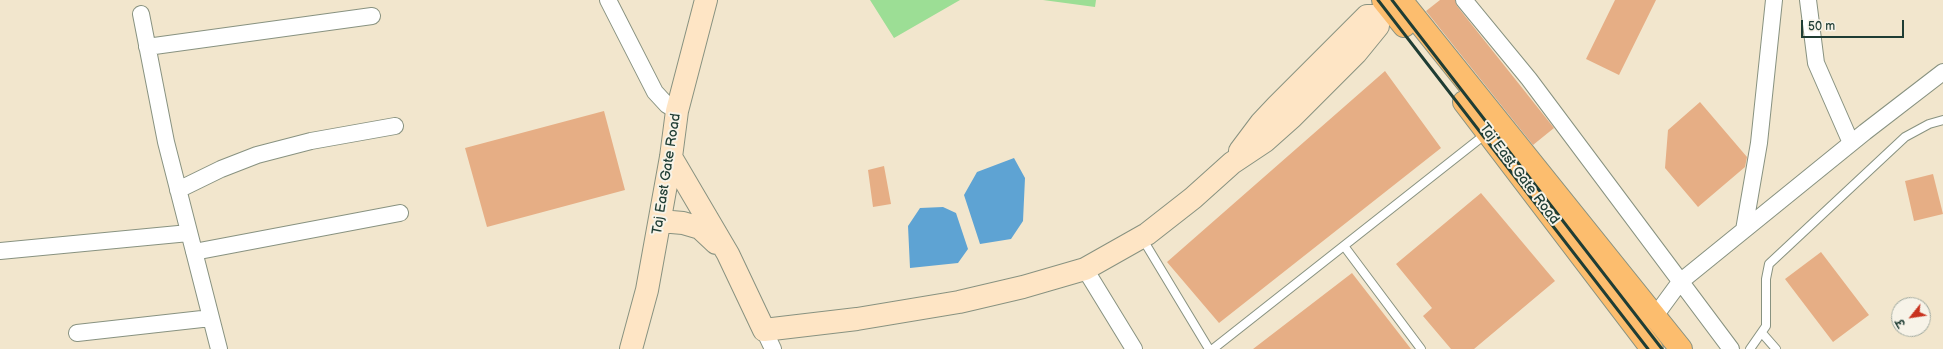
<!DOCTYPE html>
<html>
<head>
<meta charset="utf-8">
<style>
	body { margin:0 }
	#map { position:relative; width:1943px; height:349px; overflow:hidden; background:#f2e6cd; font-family:"Balsamiq Sans","Playpen Sans Deva",sans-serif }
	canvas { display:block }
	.north { position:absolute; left:1891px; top:297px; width:40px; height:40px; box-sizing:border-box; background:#f7f3e8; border:1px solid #a1aaa0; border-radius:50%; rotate:240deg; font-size:11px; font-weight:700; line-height:16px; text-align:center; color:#1f3d34 }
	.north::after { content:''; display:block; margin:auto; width:14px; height:18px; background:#c8321e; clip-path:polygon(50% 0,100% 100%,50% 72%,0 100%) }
	.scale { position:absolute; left:1801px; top:20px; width:103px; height:18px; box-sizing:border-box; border:2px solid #1f3d34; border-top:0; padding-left:5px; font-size:12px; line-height:14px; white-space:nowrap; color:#1f3d34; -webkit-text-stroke:3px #f7f3e8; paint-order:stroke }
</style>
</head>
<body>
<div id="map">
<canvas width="1943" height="349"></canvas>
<div class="north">उ</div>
<div class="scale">50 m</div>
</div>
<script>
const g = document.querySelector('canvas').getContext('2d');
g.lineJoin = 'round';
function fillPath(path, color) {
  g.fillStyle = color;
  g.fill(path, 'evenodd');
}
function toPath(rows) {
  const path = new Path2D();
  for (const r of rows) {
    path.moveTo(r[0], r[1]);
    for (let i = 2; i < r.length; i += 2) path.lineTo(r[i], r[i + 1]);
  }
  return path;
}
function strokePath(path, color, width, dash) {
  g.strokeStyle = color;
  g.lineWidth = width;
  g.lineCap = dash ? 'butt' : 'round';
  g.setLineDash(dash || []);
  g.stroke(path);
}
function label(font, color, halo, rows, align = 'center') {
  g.font = font + ' "Balsamiq Sans",sans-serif';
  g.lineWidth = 4;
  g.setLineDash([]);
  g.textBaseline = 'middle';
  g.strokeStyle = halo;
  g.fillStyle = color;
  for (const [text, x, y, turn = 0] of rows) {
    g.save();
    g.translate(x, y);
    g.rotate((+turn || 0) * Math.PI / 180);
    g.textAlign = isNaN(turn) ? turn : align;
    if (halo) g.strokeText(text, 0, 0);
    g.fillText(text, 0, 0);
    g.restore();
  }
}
fillPath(toPath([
	[870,0,960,0,894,38],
	[1043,0,1096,0,1095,7]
]), '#9cde95');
fillPath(toPath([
	[1014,158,1025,178,1023,221,1011,239,980,244,964,195,977,172],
	[943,207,956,213,968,249,958,263,910,268,908,226,920,208]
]), '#5ea3d3');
fillPath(toPath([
	[1440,0,1455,0,1457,6,1554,128,1533,145,1426,11],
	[1615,0,1656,0,1619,75,1586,59],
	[1385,71,1441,148,1219,323,1167,262],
	[1700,102,1747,157,1745,167,1698,207,1665,168,1668,130],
	[604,111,625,190,487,227,465,148],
	[884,166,891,204,873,207,868,170],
	[1933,174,1943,214,1914,221,1905,181],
	[1481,193,1555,281,1474,349,1451,349,1423,316,1432,308,1396,264],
	[1821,252,1869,315,1833,342,1785,279],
	[1352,273,1411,349,1253,349]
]), '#e6ae85');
const service = toPath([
	[1142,238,1209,349],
	[1344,246,1421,349],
	[1762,333,1776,349],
	[1213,349,1487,133],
	[1750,349,1766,326,1766,279,1769,264,1905,137,1929,124,1943,120]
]);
const minor = toPath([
	[608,0,655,92,667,105,677,111],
	[1464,0,1529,79,1731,349],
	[1808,0,1816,63,1851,143],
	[141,14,166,142,219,349],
	[147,47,372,16],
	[178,190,221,169,257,155,311,141,395,126],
	[1744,230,1759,143,1774,0],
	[0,251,189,233],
	[194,252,400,213],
	[1085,269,1134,349],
	[1655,316,1680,282,1865,132,1943,72],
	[764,330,773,349],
	[77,333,211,318]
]);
const secondary = toPath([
	[1240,151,1261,123,1277,106,1367,16,1378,16,1388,7],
	[671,157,728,254,764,330,857,319,959,302,1023,287,1085,269,1147,234,1193,198,1232,163,1265,141,1292,117,1356,53,1378,26,1378,16],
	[660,221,683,223,700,228,716,243],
	[631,349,647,290,671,157,677,111,706,0]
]);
const primary = toPath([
	[1383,0,1404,26],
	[1401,0,1681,349],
	[1464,102,1652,349]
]);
strokePath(service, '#889280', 10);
strokePath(minor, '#889280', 18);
strokePath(secondary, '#889280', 24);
strokePath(primary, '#889280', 24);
strokePath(service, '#fff', 8);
strokePath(minor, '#fff', 16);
strokePath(secondary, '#fee5c5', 22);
strokePath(primary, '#fcbd6e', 22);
strokePath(toPath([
	[1378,0,1648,349],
	[1392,0,1662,349]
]), '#1f3d34', 3);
label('14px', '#1f3d34', '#f7f3e8', [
	["Taj East Gate Road",667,174,-81],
	["Taj East Gate Road",1519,174,53]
]);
</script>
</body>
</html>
